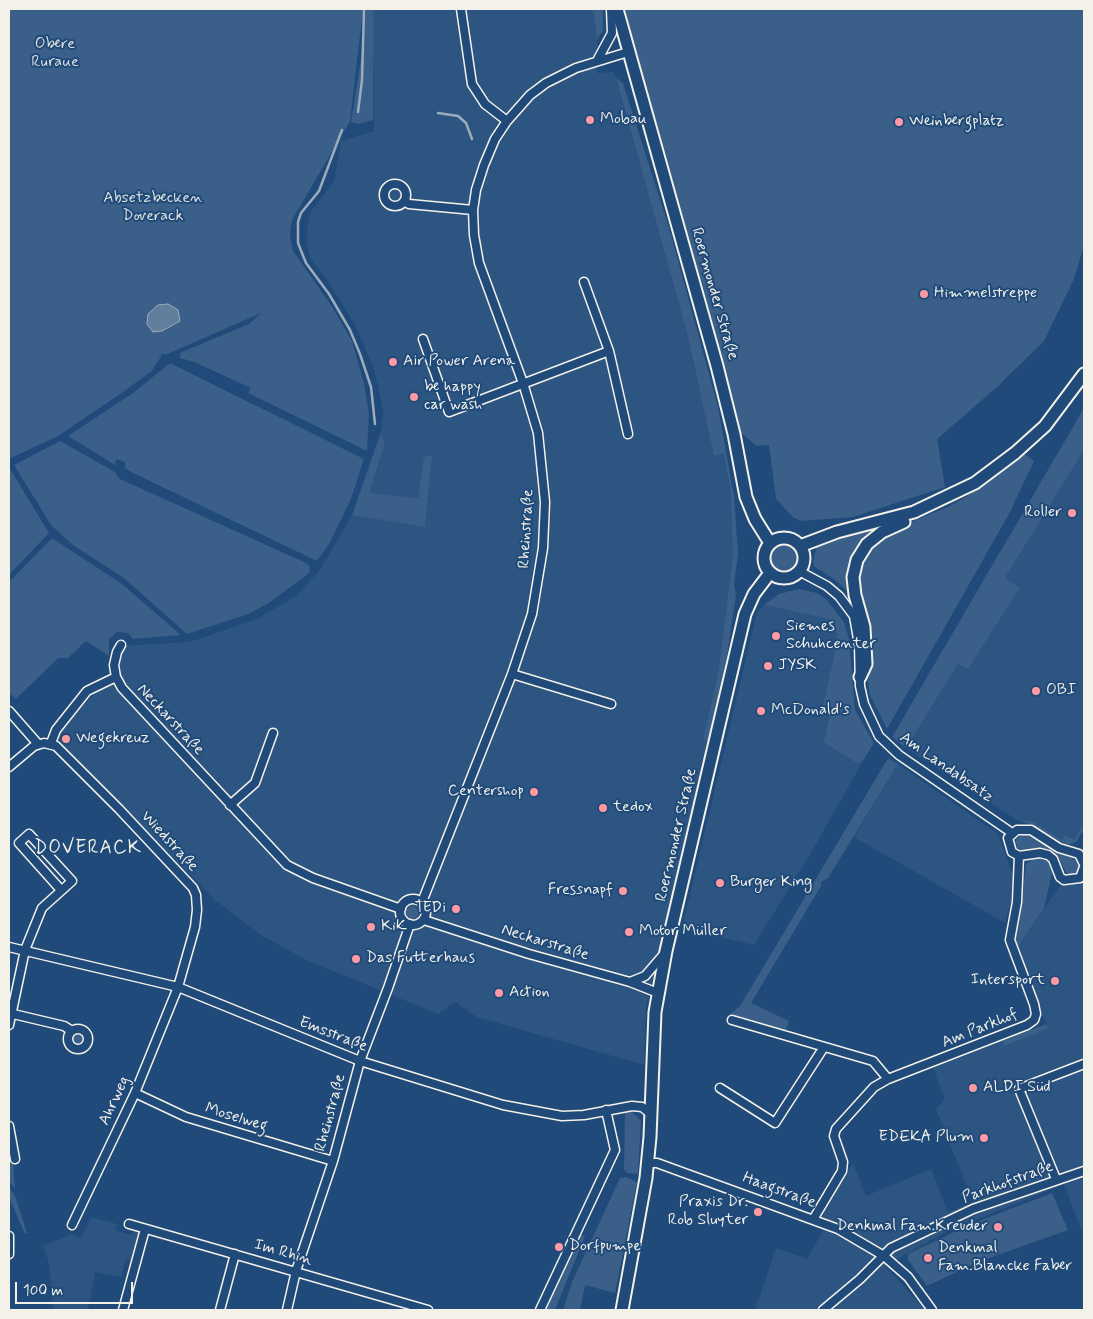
<!DOCTYPE html>
<html>
<head>
<meta charset="utf-8">
<style>
	body { margin:0 }
	#map { position:relative; width:1093px; height:1319px; overflow:hidden; background:#1f4a7a; font-family:Mynerve,sans-serif }
	canvas { display:block }
	.frame { position:absolute; inset:0; border:10px solid #f4f1e8; pointer-events:none }
	.scale { position:absolute; left:15px; top:1282px; width:118px; height:22px; box-sizing:border-box; border:2px solid #f4f1e8; border-top:0; padding-left:6px; font-size:15px; line-height:18px; white-space:nowrap; color:#f4f1e8; -webkit-text-stroke:4px #1f4a7a; paint-order:stroke }
</style>
</head>
<body>
<div id="map">
<canvas width="1093" height="1319"></canvas>
<div class="frame"></div>
<div class="scale">100 m</div>
</div>
<script>
const g = document.querySelector('canvas').getContext('2d');
g.lineJoin = 'round';
function fillPath(path, color) {
  g.fillStyle = color;
  g.fill(path, 'evenodd');
}
function toPath(rows) {
  const path = new Path2D();
  for (const r of rows) {
    if (r.length === 3) {
      path.moveTo(r[0] + r[2], r[1]);
      path.arc(r[0], r[1], r[2], 0, 2 * Math.PI);
      continue;
    }
    path.moveTo(r[0], r[1]);
    for (let i = 2; i < r.length; i += 2) path.lineTo(r[i], r[i + 1]);
  }
  return path;
}
function strokePath(path, color, width, dash) {
  g.strokeStyle = color;
  g.lineWidth = width;
  g.lineCap = dash ? 'butt' : 'round';
  g.setLineDash(dash || []);
  g.stroke(path);
}
function label(font, color, halo, rows, align = 'center') {
  g.font = font + ' Mynerve,sans-serif';
  g.lineWidth = 4;
  g.setLineDash([]);
  g.textBaseline = 'middle';
  g.strokeStyle = halo;
  g.fillStyle = color;
  for (const [text, x, y, turn = 0] of rows) {
    g.save();
    g.translate(x, y);
    g.rotate((+turn || 0) * Math.PI / 180);
    g.textAlign = isNaN(turn) ? turn : align;
    if (halo) g.strokeText(text, 0, 0);
    g.fillText(text, 0, 0);
    g.restore();
  }
}
fillPath(toPath([
	[374,9,593,9,597,39,597,73,613,72,616,78,687,333,714,456,724,454,730,488,733,555,718,673,703,740,708,741,646,1007,644,1065,477,1017,455,1002,438,1014,306,960,261,935,215,900,55,737,83,705,114,676,119,646,190,642,257,619,296,596,319,571,352,515,382,427,383,409,374,369,355,325,330,284,310,258,307,244,307,230,310,213,334,181,341,141,374,131],
	[1084,450,1084,824,1074,840,1062,840,1032,821,1017,820,906,748,958,664,968,669,1020,588,1005,578],
	[764,605,834,620,840,630,838,691,870,749,812,851,754,945,682,928,757,612],
	[898,764,998,834,1012,872,1013,884,1011,901,1005,923,854,837],
	[1084,851,1084,1237,1064,1184,944,1233,885,1266,925,1310,755,1310,776,1248,807,1259,823,1231,824,1213,853,1163,866,1196,931,1169,948,1212,973,1202,936,1109,945,1099,933,1068,1002,1041,1004,1046,1048,1029,1017,948],
	[91,1217,117,1224,115,1230,130,1235,135,1231,140,1233,133,1260,126,1259,121,1277,95,1272,88,1310,53,1310,49,1263,43,1246,71,1234,81,1238]
]), '#2d5581');
fillPath(toPath([
	[9,9,363,9,350,121,292,220,290,235,293,251,333,308,352,341,364,383,369,413,367,451,248,393,251,388,194,362,180,358,180,353,249,324,261,313,165,355,163,353,152,371,123,392,58,436,9,459],
	[365,9,374,9,373,120,358,124,351,122,364,40],
	[593,9,603,9,603,31,597,39],
	[625,9,1084,9,1084,245,1074,279,1044,341,996,388,937,439,945,487,853,517,801,521,793,517,776,499,769,445,757,446,741,433,709,308,634,48],
	[616,78,623,83,670,231,718,407,734,496,738,553,734,585,736,595,727,656,708,741,703,740,718,673,733,555,730,488,724,454,714,456,687,333],
	[170,363,364,459,351,499,329,544,317,561,133,473,125,468,125,462,116,459,115,465,68,436,133,393],
	[1084,408,1084,450,1005,578,1020,588,968,669,958,664,906,748,892,737],
	[381,434,385,443,369,493,418,498,424,457,432,455,425,527,352,515],
	[60,441,115,472,120,479,304,562,310,566,309,573,269,603,248,614,187,634,125,579,73,545,51,525,14,465],
	[1023,453,1034,461,1009,514,887,729,870,695,868,682,873,655,872,629,863,600,861,593,857,592,858,570,866,551,876,541,901,526,950,506,966,497],
	[9,467,49,533,9,575],
	[871,530,873,534,850,594,834,579,815,567,813,562,817,546,849,534],
	[52,538,122,584,181,635,133,639,128,633,117,632,109,639,109,656,86,641,68,658,58,658,16,699,9,693,9,582],
	[784,558,15],
	[799,589,817,593,826,599,844,622,849,639,855,710,874,743,863,760,857,763,824,742,831,710,823,705,838,639,834,620,764,605,779,594],
	[888,758,898,764,828,878,821,882,821,886,751,1003,789,1021,785,1033,728,1016,740,1006],
	[1017,820,1032,821,1062,840,1065,835,1074,840,1084,824,1084,829,1076,842,1067,845,1031,825],
	[1026,833,1033,835,1077,861,1079,866,1077,873,1067,874,1058,857,1046,849,1022,851,1018,848,1015,842,1017,838],
	[1037,857,1048,861,1052,873,1044,908,1017,948,1013,937,1022,902,1026,864],
	[412,913,6],
	[1046,1024,1048,1029,1004,1046,1002,1041],
	[79,1039,6],
	[625,1111,631,1111,641,1121,638,1174,627,1173,624,1169],
	[9,1145,13,1163,15,1189,9,1181],
	[626,1177,637,1182,615,1293,585,1285,580,1310,563,1310,572,1282,620,1178],
	[9,1187,15,1196,27,1233,25,1234,9,1197],
	[1052,1193,1068,1230,978,1262,927,1286,908,1260,908,1254,971,1224],
	[579,1234,585,1236,555,1310,543,1310]
]), '#3a5f88');
const water = toPath([
	[168,304,178,310,180,321,162,331,153,332,147,324,148,314,158,305,168,304]
]);
fillPath(water, '#627e9d');
strokePath(water, '#9cacbb', 1);
strokePath(toPath([
	[358,112,362,80,364,9],
	[438,113,458,116,466,123,472,139],
	[342,130,319,191,301,213,298,222,298,243,306,263,329,294,350,330,360,354,371,387,375,424]
]), '#9cacbb', 2.5);
const street = toPath([
	[461,9,472,84,485,104,507,121],
	[598,59,612,33,611,9],
	[395,195,11],
	[404,201,409,204,473,210],
	[584,282,609,351,628,434],
	[423,339,449,412,609,351],
	[799,571,827,586,839,596,854,616,859,645,860,686,864,704,879,736,899,755,1012,833],
	[121,645,117,652,114,665,116,677,122,688,287,865,313,878,401,909],
	[512,674,611,704],
	[9,711,38,744],
	[51,743,56,730,87,691,116,677],
	[9,767,34,746,44,743,56,746,119,809,193,888,196,895,197,910,195,927,178,987,135,1093,72,1225],
	[230,805,255,783,273,733],
	[1084,864,1079,854,1059,848,1031,830,1017,830,1008,838,1012,852,1019,856,1040,853,1048,855,1053,859,1060,877,1064,880,1080,878,1084,867],
	[413,912,13],
	[422,902,512,674,532,614,543,548,545,502,538,433,523,383,479,263,474,235,473,210,476,190,484,165,495,139,507,121,530,95,546,83,576,68,628,52],
	[424,920,529,954,630,982,658,993],
	[9,947,178,987,360,1061,503,1105,562,1116,584,1115,632,1106,642,1107,651,1114],
	[630,982,645,976,664,954],
	[9,1013,64,1026,72,1031],
	[732,1020,873,1061,888,1079],
	[9,1025,25,950,42,908,72,881,29,834,19,843,61,890],
	[78,1039,10],
	[720,1088,775,1123,824,1047],
	[135,1093,186,1117,333,1161],
	[9,1126,15,1159],
	[648,1163,657,1163,838,1229,884,1256,908,1277,932,1310],
	[1056,1179,1019,1089,1084,1064],
	[814,1218,842,1171,843,1162,834,1136,836,1129,874,1087,888,1079,1027,1025,1034,1020,1036,1014,1034,1004,1010,940,1017,902,1019,856],
	[129,1224,428,1310],
	[9,1236,9,1254],
	[123,1310,145,1229],
	[220,1310,235,1254],
	[287,1310,296,1271,333,1161,360,1061,388,988,410,924],
	[540,1310,615,1150,606,1110],
	[823,1310,860,1279,891,1248,973,1209,1084,1171]
]);
const secondary = toPath([
	[617,9,717,366,734,434,746,497,755,519,770,543],
	[784,558,20],
	[800,546,837,532,914,512,975,483,1015,453,1045,426,1084,374],
	[860,677,866,664,864,627,855,595,853,577,857,560,867,544,882,532,904,522],
	[622,1310,646,1178,650,1137,655,1012,666,951,745,614,754,594,770,573]
]);
strokePath(street, '#f4f1e8', 11);
strokePath(secondary, '#f4f1e8', 15);
strokePath(street, '#1f4a7a', 8);
strokePath(secondary, '#1f4a7a', 11);
for (const [x, y, r, color] of [
	[590,120,5,"#ff9aa2"],
	[899,122,5,"#ff9aa2"],
	[924,294,5,"#ff9aa2"],
	[393,362,5,"#ff9aa2"],
	[414,397,5,"#ff9aa2"],
	[1072,513,5,"#ff9aa2"],
	[776,636,5,"#ff9aa2"],
	[768,666,5,"#ff9aa2"],
	[1036,691,5,"#ff9aa2"],
	[761,711,5,"#ff9aa2"],
	[66,739,5,"#ff9aa2"],
	[534,792,5,"#ff9aa2"],
	[603,808,5,"#ff9aa2"],
	[720,883,5,"#ff9aa2"],
	[623,891,5,"#ff9aa2"],
	[456,909,5,"#ff9aa2"],
	[371,927,5,"#ff9aa2"],
	[629,932,5,"#ff9aa2"],
	[356,959,5,"#ff9aa2"],
	[1055,981,5,"#ff9aa2"],
	[499,993,5,"#ff9aa2"],
	[973,1088,5,"#ff9aa2"],
	[984,1138,5,"#ff9aa2"],
	[758,1212,5,"#ff9aa2"],
	[998,1227,5,"#ff9aa2"],
	[559,1247,5,"#ff9aa2"],
	[928,1258,5,"#ff9aa2"]
]) {
  const dot = new Path2D();
  dot.arc(x, y, r, 0, 2 * Math.PI);
  g.fillStyle = color;
  g.fill(dot);
  strokePath(dot, '#1f4a7a', 2);
}
label('16px', '#e1e2de', '#1f4a7a', [
	["Obere",55,45],
	["Ruraue",55,63],
	["Absetzbecken",153,199],
	["Doverack",153,217]
]);
label('16px', '#f4f1e8', '#1f4a7a', [
	["Mobau",600,120],
	["Weinbergplatz",909,122],
	["Himmelstreppe",934,294],
	["Air Power Arena",403,362],
	["be happy",424,388],
	["car wash",424,406],
	["Roller",1062,513,"right"],
	["Siemes",786,627],
	["Schuhcenter",786,645],
	["JYSK",778,666],
	["OBI",1046,691],
	["McDonald's",771,711],
	["Wegekreuz",76,739],
	["Centershop",524,792,"right"],
	["tedox",613,808],
	["Burger King",730,883],
	["Fressnapf",613,891,"right"],
	["TEDi",446,909,"right"],
	["KiK",381,927],
	["Motor Müller",639,932],
	["Das Futterhaus",366,959],
	["Intersport",1045,981,"right"],
	["Action",509,993],
	["ALDI Süd",983,1088],
	["EDEKA Plum",974,1138,"right"],
	["Praxis Dr.",748,1203,"right"],
	["Rob Sluyter",748,1221,"right"],
	["Denkmal Fam.Kreuder",988,1227,"right"],
	["Dorfpumpe",569,1247],
	["Denkmal",938,1249],
	["Fam.Blancke Faber",938,1267]
], 'left');
label('16px', '#f4f1e8', '#1f4a7a', [
	["Roermonder Straße",714,294,74],
	["Rheinstraße",527,529,-87],
	["Neckarstraße",170,720,47],
	["Am Landabsatz",946,768,35],
	["Roermonder Straße",677,835,-77],
	["Wiedstraße",169,842,47],
	["Neckarstraße",545,943,17],
	["Am Parkhof",980,1029,-22],
	["Emsstraße",333,1035,21],
	["Ahrweg",115,1101,-65],
	["Rheinstraße",331,1113,-75],
	["Moselweg",236,1118,17],
	["Parkhofstraße",1008,1183,-20],
	["Haagstraße",779,1191,20],
	["Im Rhin",283,1253,16]
]);
g.letterSpacing = '1px';
label('19px', '#f4f1e8', '#1f4a7a', [
	["DOVERACK",88,849]
]);
g.letterSpacing = '0px';
</script>
</body>
</html>
